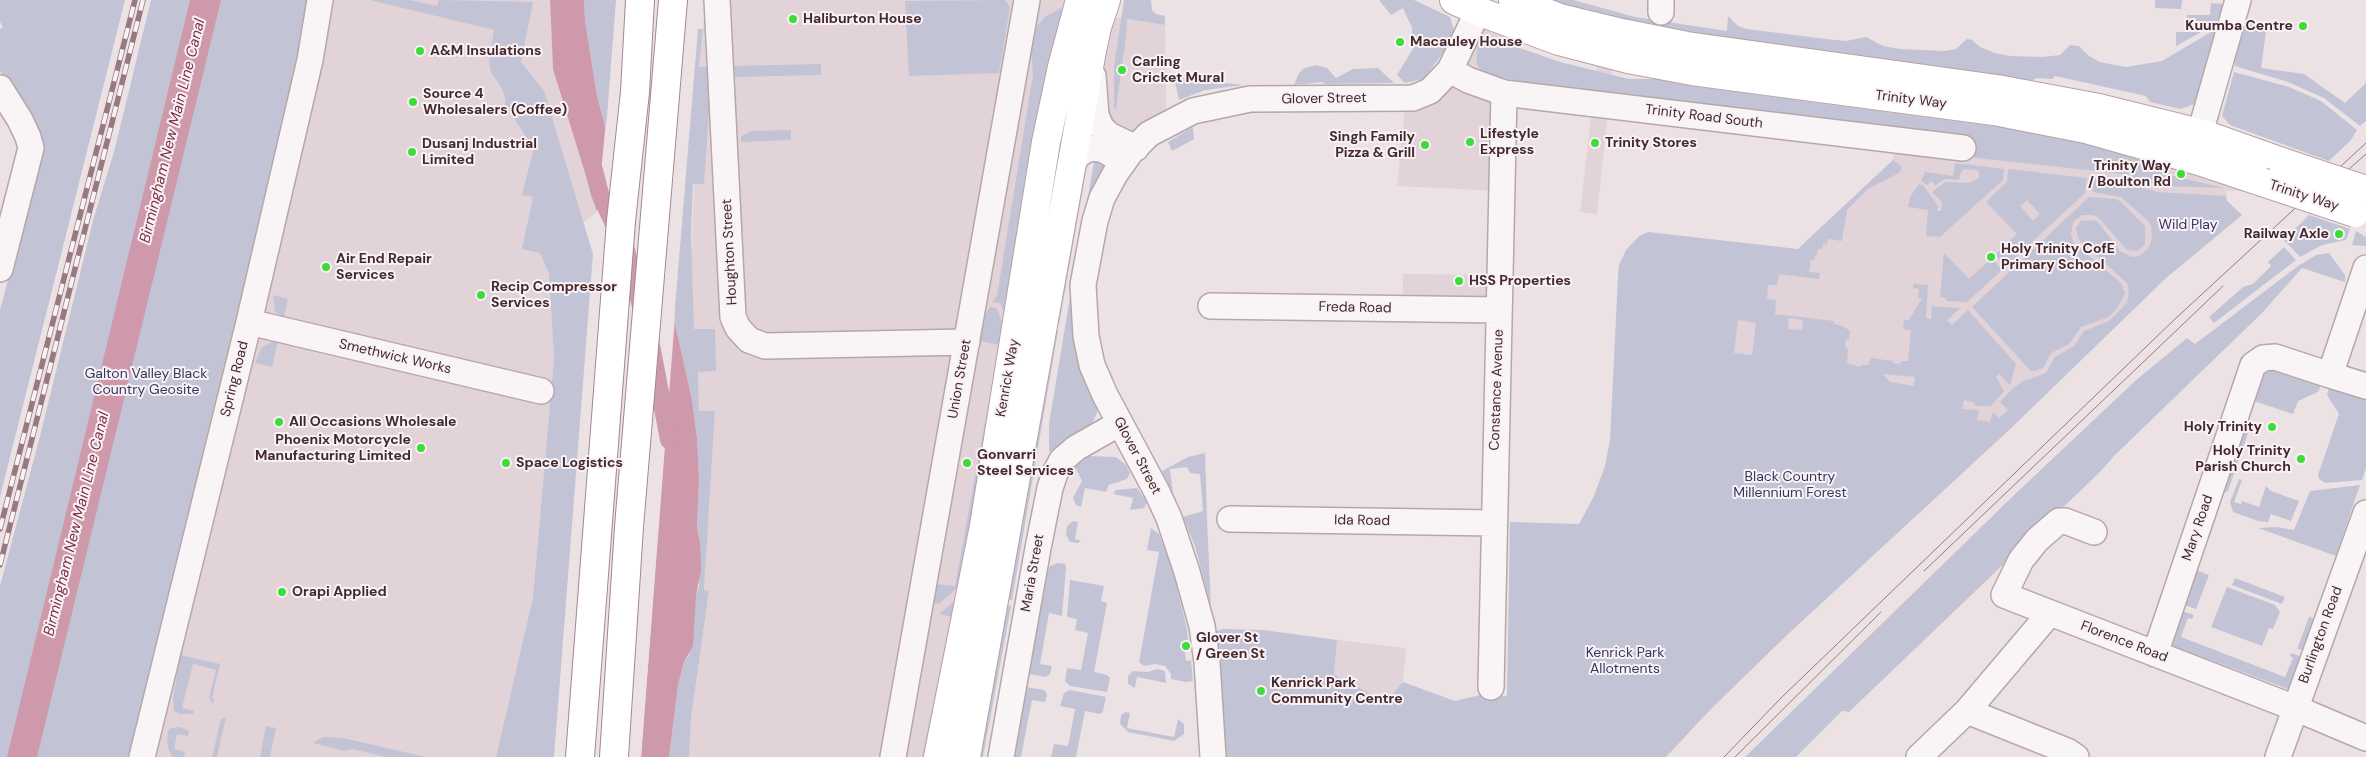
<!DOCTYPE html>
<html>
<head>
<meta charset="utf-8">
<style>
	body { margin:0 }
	canvas { display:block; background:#ece2e4 }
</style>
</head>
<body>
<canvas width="2366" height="757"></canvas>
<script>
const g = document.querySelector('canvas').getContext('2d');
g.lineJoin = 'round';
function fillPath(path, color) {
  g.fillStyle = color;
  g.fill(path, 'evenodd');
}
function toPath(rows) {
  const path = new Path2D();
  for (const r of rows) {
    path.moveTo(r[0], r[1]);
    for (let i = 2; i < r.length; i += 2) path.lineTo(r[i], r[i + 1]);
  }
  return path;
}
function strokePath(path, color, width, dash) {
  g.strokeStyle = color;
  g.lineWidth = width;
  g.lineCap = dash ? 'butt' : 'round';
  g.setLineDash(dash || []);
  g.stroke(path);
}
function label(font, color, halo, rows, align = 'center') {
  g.font = font + ' "DM Sans",sans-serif';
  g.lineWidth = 4;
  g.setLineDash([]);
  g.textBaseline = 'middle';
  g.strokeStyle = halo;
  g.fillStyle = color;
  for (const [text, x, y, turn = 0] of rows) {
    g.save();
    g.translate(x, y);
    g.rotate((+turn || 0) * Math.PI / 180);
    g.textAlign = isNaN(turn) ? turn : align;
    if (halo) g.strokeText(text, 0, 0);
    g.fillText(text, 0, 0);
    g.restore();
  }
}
fillPath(toPath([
	[310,0,550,0,553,69,597,212,541,253,549,274,554,358,533,597,496,757,129,757,141,717],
	[706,0,1091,0,1089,13,1165,25,1166,107,1171,121,1130,153,1078,131,953,757,689,757,691,718,709,592,704,591,715,411,699,411,698,371,716,371,694,329,691,263,699,67],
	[1483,2,1528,18,1504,93,1502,191,1397,186,1406,98,1430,91],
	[1600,40,1615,45,1597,214,1580,212],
	[1902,87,2249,190,2226,191,2227,201,2242,215,2166,278,2007,432,1700,348,1807,240,1893,160],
	[1403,274,1500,275,1499,310,1403,298],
	[1337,640,1406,648,1403,682,1386,702,1334,674]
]), '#e1d3d7');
fillPath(toPath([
	[0,0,125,0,0,497,0,310,37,171,23,107,0,71,0,29,3,27,0,22],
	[151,0,310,0,299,70,141,717,129,757,0,757,0,586,39,440,94,217,114,152],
	[370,0,409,0,437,6,439,0,533,2,521,62,544,91,593,254,554,757,496,757,533,597,554,358,549,274,540,253,522,249,533,197,522,195,534,148,505,105,505,97,501,87,491,72,489,62,494,30],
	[584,0,616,0,606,129,597,96,585,21],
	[1005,0,1010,7,999,73,909,76,905,1],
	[1124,0,1151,0,1152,10,1156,14,1165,16,1165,25,1127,19,1126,37,1116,109,1114,109,1114,66],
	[1379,0,1414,0,1450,17,1454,30,1450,44,1423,79,1405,83,1397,75,1413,49,1412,28,1403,8,1391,15],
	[1542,0,1573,0,1635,17,1727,31,1728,16,1738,26,1747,29,1826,39,1846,41,1866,37,1883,46,1900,49,1944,51,1956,49,1967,39,1972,40,1980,47,1995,53,2010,56,2043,57,2060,55,2070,45,2079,46,2089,56,2100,62,2126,67,2162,61,2216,29,2194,104,2181,109,2150,102,2146,96,2055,76,2052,79,2037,78,2023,85,1665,33],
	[2155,0,2182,0,2181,9,2155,8],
	[2211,3,2223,4,2217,23,2176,46,2176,32,2186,32,2187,15,2210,15],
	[1061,8,1065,12,1005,315,1000,303,992,302,997,296,1033,75,1031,49,1035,28,1045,17],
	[2247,20,2267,24,2261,68,2304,74,2345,103,2366,83,2366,121,2360,126,2324,98,2288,82,2235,66,2235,59],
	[698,29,703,29,699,67,712,67,704,184,693,184,691,234,694,329,715,329,716,371,698,372,699,411,715,411,704,590,709,591,691,718,689,757,669,757,678,685,684,662,689,655,696,594,699,587,700,542,697,528,699,478,697,438,692,400,674,319],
	[1488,37,1560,62,1629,79,1681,79,1992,122,2154,158,2167,168,2166,174,2223,188,2162,186,2115,173,1968,157,1891,131,1892,126,1517,81,1490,74,1481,70,1477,65,1477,44],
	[821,64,821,75,735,77,731,66],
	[1315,65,1327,68,1336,78,1353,69,1378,68,1394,83,1324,84,1323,82,1294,85,1299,73,1303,69],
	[2234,72,2289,87,2321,101,2357,130,2351,140,2329,161,2230,125,2222,116],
	[1174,77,1243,85,1205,90,1179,100],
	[1193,127,1194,139,1172,151,1168,142],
	[791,130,791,140,741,142,741,136,751,131],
	[1097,155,1106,165,1085,214,1094,162],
	[1088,160,1059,325,1055,325,1083,165],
	[1893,160,1902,167,1899,173,1868,189,1847,210,1842,241,1828,239,1827,245,1823,244,1822,249,1818,249,1817,255,1815,255,1814,260,1811,260,1809,272,1820,273,1819,279,1779,274,1777,285,1768,285,1767,299,1776,300,1775,314,1834,321,1834,324,1843,326,1850,331,1849,340,1846,339,1845,348,1848,349,1847,363,1860,367,1861,365,1868,365,1871,358,1893,361,1893,363,1900,364,1901,361,1908,361,1911,330,1903,329,1904,320,1909,320,1922,298,1918,298,1919,289,1913,288,1914,284,1928,285,1926,318,1931,319,1932,306,1960,308,1947,320,1952,325,1968,310,2016,364,2010,385,1999,374,1996,377,2004,391,1991,406,1975,406,1974,403,1964,400,1962,409,1979,410,1977,420,1990,422,1993,412,1999,418,2008,410,2000,402,2013,388,2024,381,2046,373,2055,357,2074,346,2084,331,2109,321,2127,303,2129,292,2127,283,2079,240,2076,228,2081,221,2094,220,2098,222,2120,251,2132,257,2139,256,2148,249,2152,239,2151,226,2147,220,2121,197,2092,192,2094,178,2127,183,2157,192,2226,196,2227,201,2242,215,2166,278,2007,432,1786,636,1709,711,1666,757,1227,757,1216,631,1224,629,1263,630,1337,640,1334,674,1386,702,1403,682,1455,701,1480,695,1507,696,1510,522,1579,524,1594,496,1605,466,1610,440,1618,276,1619,265,1626,250,1639,236,1648,232,1798,249],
	[1789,318,1803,320,1802,330,1788,329],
	[1738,320,1756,323,1752,355,1734,353],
	[1883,374,1915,377,1914,386,1890,382],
	[1955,163,2004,169,2003,180,1940,237,1926,236,1928,210,1908,207,1910,197,1919,184,1923,185,1938,206,1937,211,1941,211,1942,202,1932,192,1945,182,1970,183,1979,178,1979,173,1977,170,1964,169,1961,172,1959,180,1944,179,1935,186,1932,181,1927,185,1921,181,1925,172,1953,176],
	[2008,169,2087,178,2085,193,2006,266,1995,255,2017,234,1986,202,2007,182],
	[2027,200,2040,214,2033,221,2020,206],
	[2089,197,2116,199,2121,202,2145,226,2145,245,2137,251,2127,250,2098,217,2093,215,2082,215,2073,222,2071,234,2074,243,2121,283,2125,293,2123,298,2113,313,2106,318,2081,327,2069,344,2051,353,2043,368,2035,371,2030,370,1972,307],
	[2309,215,2350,229,2346,240,2322,245,2300,257,2284,240],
	[2356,231,2366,237,2366,246,2352,245],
	[2284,247,2296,260,2214,323,2209,317,2243,287,2253,284,2271,266,2268,262],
	[1944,253,1969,279,1992,258,2002,270,1967,302,1946,301,1946,298,1940,297],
	[2329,253,2345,275,2345,282,2302,268,2262,313,2114,456,2100,472,1849,712,1842,711,1796,757,1745,757,2011,498,2135,381,2187,338,2195,344,2298,266,2316,255],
	[1073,279,1075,339,1098,410,1091,427,1052,457,1049,450,1049,424],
	[273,295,288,299,284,317,275,312],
	[990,307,996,308,1003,323,1007,324,961,590,956,589,939,604,933,603,935,584,955,586,999,345,979,341,983,318],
	[1054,330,1058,331,1012,600,1005,599],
	[272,342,278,342,272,367,255,363,261,348],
	[2272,369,2321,385,2318,392,2298,401,2293,414,2254,401,2263,375],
	[2329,388,2366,400,2366,468,2362,480,2325,483,2319,479,2318,475,2339,414,2327,395],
	[2248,418,2252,422,2228,491,2223,493],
	[1205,453,1207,520,1211,606,1195,546,1183,517,1203,511,1200,474,1190,473,1187,467,1170,469,1173,494,1162,471,1188,457],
	[1089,456,1116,457,1126,465,1130,473,1127,479,1109,485,1106,492,1085,488,1081,507,1076,505,1073,498,1082,481,1075,467],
	[2239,479,2242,480,2234,502,2241,504,2242,501,2259,507,2266,486,2271,491,2299,501,2291,521,2271,514,2268,522,2258,521,2233,512,2230,502],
	[2360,485,2336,556,2258,528,2276,527,2294,530,2310,491],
	[1137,488,1147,502,1144,508,1130,510,1133,498,1113,494,1116,490],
	[1073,521,1078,522,1075,539,1081,541,1078,543,1070,542,1066,535,1067,526],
	[1151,528,1159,534,1173,571,1187,629,1188,642,1184,643,1186,661,1191,660,1193,681,1186,682,1171,679,1171,674,1165,666,1155,664,1144,666,1139,662,1159,552,1147,550],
	[1058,563,1065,564,1066,568,1062,616,1049,613,1040,664,1052,666,1050,674,1046,677,1029,674,1047,572,1050,566],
	[2196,570,2209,575,2196,609,2184,605],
	[2235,578,2285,597,2282,604,2232,585],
	[1070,580,1104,586,1101,601,1107,603,1094,672,1107,675,1110,678,1107,692,1070,686,1065,681,1067,668,1081,670,1088,633,1075,630,1077,619,1067,617],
	[2227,587,2275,605,2280,612,2273,629,2269,628,2262,646,2211,627],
	[960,597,928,757,922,757,951,617,939,614],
	[1005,605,1011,606,983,757,978,757],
	[2182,611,2194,615,2192,619,2188,618,2181,637,2285,677,2293,658,2290,656,2291,653,2300,656,2288,689,2170,645],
	[2309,617,2314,618,2302,650,2297,649],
	[176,654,220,664,212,698,214,699,213,705,209,697,216,670,193,664,182,708,194,711,193,714,180,714,174,711,173,699,179,661],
	[1157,669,1165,671,1166,683,1137,677,1135,688,1128,684,1128,676,1133,671,1148,672],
	[1026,687,1044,690,1047,694,1045,702,1032,700,1021,757,1014,757],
	[1070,690,1106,697,1103,711,1100,714,1085,711,1076,757,1051,757,1054,744,1068,746,1075,709,1060,706,1064,693],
	[1126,712,1130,713,1127,728,1174,737,1178,719,1184,724,1184,734,1174,741,1128,732,1120,724,1121,715],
	[226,717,217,757,212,757,221,719],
	[266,726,276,728,270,757,260,757],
	[180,727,189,731,188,736,177,734,174,749,185,752,184,757,172,757,167,744,168,731,171,728],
	[323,737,343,738,426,757,386,757,353,749,345,751,313,743]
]), '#c2c4d6');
fillPath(toPath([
	[190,0,221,0,37,757,7,757],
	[550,0,584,0,585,21,597,96,606,129,597,212,553,69],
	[674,319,692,400,697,438,699,478,697,528,700,542,701,571,696,595,693,646,684,662,678,685,669,757,641,757]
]), '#cf99ac');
fillPath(toPath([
	[606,121,608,129,606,158,600,213,597,215],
	[675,317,641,757,639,757,657,495,672,319]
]), '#ece2e4');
strokePath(toPath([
	[594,170,600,194,626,250,641,306],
	[651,345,669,440]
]), '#cf99ac', 18);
const minor = toPath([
	[717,0,733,317,738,328,749,340,765,346,967,342],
	[1661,0,1661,12],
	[1450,70,1468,80,1504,93,1963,148],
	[1093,76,1096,115,1101,127,1109,135,1136,148],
	[0,88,20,120,28,137,31,148,0,269],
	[2200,133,2238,0],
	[1072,166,1077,156,1084,151,1093,148,1104,150,1123,162],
	[2366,268,2330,375,2366,386],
	[1211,306,1499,310],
	[249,322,541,391],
	[1230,519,1494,523],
	[2094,532,2065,521,2059,521,2037,540,2021,560,2004,595,2295,708,2366,738],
	[2155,654,2253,365,2263,358,2275,357,2330,375],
	[1491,687,1504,93],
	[1967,711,2067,751,2076,757],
	[142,757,249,322,310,60,320,0],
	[893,757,1027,0],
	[1001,757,1038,548,1050,488,1055,473,1062,460,1076,448,1120,423],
	[1213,757,1207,662,1202,626,1187,572,1169,518,1157,492,1105,395,1092,365,1086,336,1083,285,1095,221,1102,198,1115,174,1130,153,1149,134,1193,111,1250,99,1413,98,1430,91,1450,70,1478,11],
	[1919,757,1967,711,2050,613],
	[2278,757,2366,513]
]);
const major = toPath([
	[1454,0,1478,11,1559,41,1628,59,1692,71,1994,111,2086,129,2199,161,2262,182],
	[1513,0,1560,18,1622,33,1687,46,1997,89,2099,108,2200,133,2282,162],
	[938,757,984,526,1046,142,1062,67,1080,0],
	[966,757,1091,56,1097,27,1106,0]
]);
const highway = toPath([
	[580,757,621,221,635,92,640,0],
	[614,757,629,527,673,0]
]);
strokePath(minor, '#b7a6aa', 28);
strokePath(major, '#b9a0a6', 30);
strokePath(highway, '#a4878f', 30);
strokePath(minor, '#f9f5f6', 25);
strokePath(major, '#fff', 28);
strokePath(highway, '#fff', 28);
strokePath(toPath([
	[2340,177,2366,154],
	[1924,571,2223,286],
	[1724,757,1782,697,2175,319,2366,143],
	[1735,757,1881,612]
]), '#977981', 1);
const rail = toPath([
	[0,529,135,0],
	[0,565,143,0]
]);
strokePath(rail, '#977981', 5.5);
strokePath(rail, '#f9f2f4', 4, [11]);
const majorBridge = toPath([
	[2282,162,2366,190],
	[2262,182,2355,213]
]);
strokePath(majorBridge, '#b9a0a6', 30, []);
strokePath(majorBridge, '#fff', 28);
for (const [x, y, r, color] of [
	[793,19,5,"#3edc3b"],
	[2303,26,5,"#3edc3b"],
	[1400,42,5,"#3edc3b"],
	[420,51,5,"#3edc3b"],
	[1122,70,5,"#3edc3b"],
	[413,102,5,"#3edc3b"],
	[1470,142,5,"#3edc3b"],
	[1595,143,5,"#3edc3b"],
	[1425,145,5,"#3edc3b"],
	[412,152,5,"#3edc3b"],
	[2181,174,5,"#3edc3b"],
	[2339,234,5,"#3edc3b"],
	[1991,257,5,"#3edc3b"],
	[326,267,5,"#3edc3b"],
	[1459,281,5,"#3edc3b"],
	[481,295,5,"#3edc3b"],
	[279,422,5,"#3edc3b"],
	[2272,427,5,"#3edc3b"],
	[421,448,5,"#3edc3b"],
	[2301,459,5,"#3edc3b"],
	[506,463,5,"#3edc3b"],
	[967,463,5,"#3edc3b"],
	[282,592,5,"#3edc3b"],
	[1186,646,5,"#3edc3b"],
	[1261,691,5,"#3edc3b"]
]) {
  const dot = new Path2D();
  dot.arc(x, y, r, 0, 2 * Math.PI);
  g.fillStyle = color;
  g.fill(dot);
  strokePath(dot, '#f9f2f4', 2);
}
label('bold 14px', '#45282f', '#f9f2f4', [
	["Haliburton House",803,19],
	["Kuumba Centre",2293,26,"right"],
	["Macauley House",1410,42],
	["A&M Insulations",430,51],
	["Carling",1132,62],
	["Cricket Mural",1132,78],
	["Source 4",423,94],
	["Wholesalers (Coffee)",423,110],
	["Lifestyle",1480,134],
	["Express",1480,150],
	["Singh Family",1415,137,"right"],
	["Pizza & Grill",1415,153,"right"],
	["Trinity Stores",1605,143],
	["Dusanj Industrial",422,144],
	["Limited",422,160],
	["Trinity Way",2171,166,"right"],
	["/ Boulton Rd",2171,182,"right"],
	["Railway Axle",2329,234,"right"],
	["Holy Trinity CofE",2001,249],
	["Primary School",2001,265],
	["Air End Repair",336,259],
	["Services",336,275],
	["HSS Properties",1469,281],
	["Recip Compressor",491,287],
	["Services",491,303],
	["All Occasions Wholesale",289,422],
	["Holy Trinity",2262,427,"right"],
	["Phoenix Motorcycle",411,440,"right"],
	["Manufacturing Limited",411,456,"right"],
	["Holy Trinity",2291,451,"right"],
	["Parish Church",2291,467,"right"],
	["Gonvarri",977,455],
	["Steel Services",977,471],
	["Space Logistics",516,463],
	["Orapi Applied",292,592],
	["Glover St",1196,638],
	["/ Green St",1196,654],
	["Kenrick Park",1271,683],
	["Community Centre",1271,699]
], 'left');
label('14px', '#45282f', '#f9f2f4', [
	["Glover Street",1324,99,-1],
	["Trinity Way",1911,100,7],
	["Trinity Road South",1704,117,7],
	["Trinity Way",2304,196,18],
	["Houghton Street",730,252,-93],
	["Freda Road",1355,308,1],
	["Smethwick Works",395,357,13],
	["Kenrick Way",1008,378,-80],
	["Spring Road",235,379,-76],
	["Union Street",960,379,-80],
	["Constance Avenue",1497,390,-88],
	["Glover Street",1137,456,62],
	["Ida Road",1362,521,1],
	["Mary Road",2198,528,-71],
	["Maria Street",1033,573,-80],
	["Burlington Road",2321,635,-70],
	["Florence Road",2124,642,21]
]);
label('14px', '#343663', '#f9f2f4', [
	["Wild Play",2188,225],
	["Galton Valley Black",146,374],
	["Country Geosite",146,390],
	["Black Country",1790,477],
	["Millennium Forest",1790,493],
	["Kenrick Park",1625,653],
	["Allotments",1625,669]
]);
label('italic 15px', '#7e2e47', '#f9f2f4', [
	["Birmingham New Main Line Canal",173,131,-76],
	["Birmingham New Main Line Canal",77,524,-76]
]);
</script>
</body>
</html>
